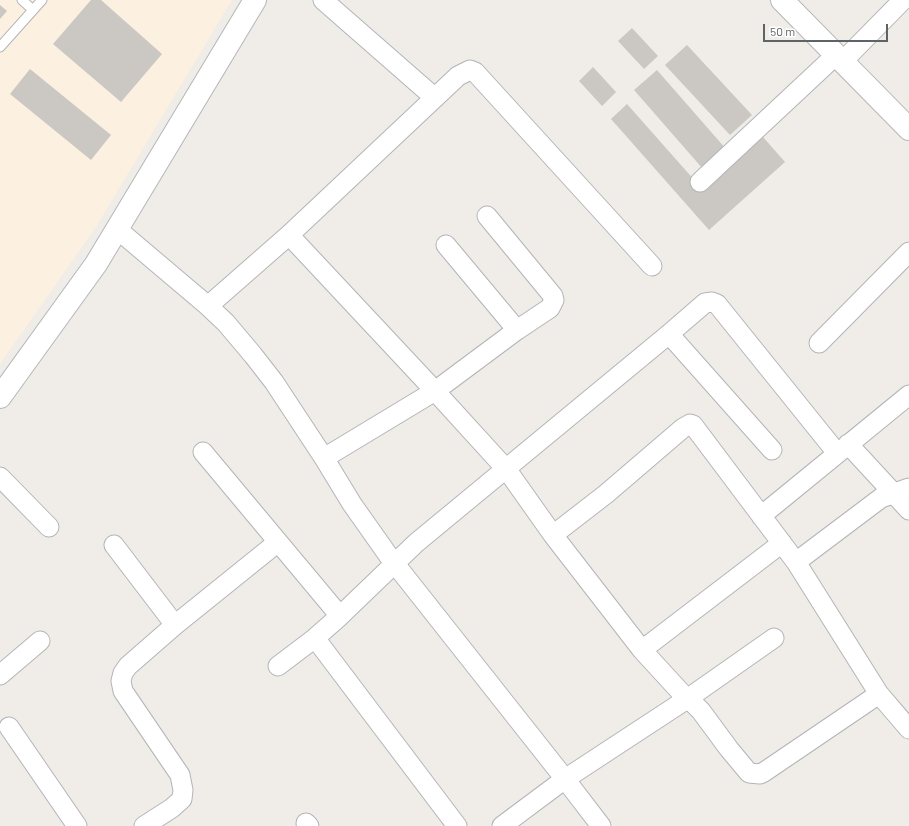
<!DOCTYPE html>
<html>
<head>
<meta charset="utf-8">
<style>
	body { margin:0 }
	#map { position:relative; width:909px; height:826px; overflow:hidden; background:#f0ece7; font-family:Barlow,sans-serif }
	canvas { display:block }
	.scale { position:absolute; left:763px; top:24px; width:125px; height:18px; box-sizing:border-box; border:2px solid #5e6366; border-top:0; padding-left:5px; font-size:12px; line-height:14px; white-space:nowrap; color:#5e6366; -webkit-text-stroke:3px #fff; paint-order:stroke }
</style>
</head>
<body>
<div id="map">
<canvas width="909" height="826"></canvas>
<div class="scale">50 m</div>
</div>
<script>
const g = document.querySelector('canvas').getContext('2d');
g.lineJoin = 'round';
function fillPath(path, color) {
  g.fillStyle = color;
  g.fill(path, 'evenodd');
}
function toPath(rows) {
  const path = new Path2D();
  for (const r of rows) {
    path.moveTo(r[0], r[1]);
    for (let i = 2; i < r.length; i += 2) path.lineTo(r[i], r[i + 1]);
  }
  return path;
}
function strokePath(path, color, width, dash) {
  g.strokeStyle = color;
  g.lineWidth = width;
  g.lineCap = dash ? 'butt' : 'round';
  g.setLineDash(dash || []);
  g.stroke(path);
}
fillPath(toPath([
	[0,0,232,0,96,227,0,364]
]), '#fcf0e0');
fillPath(toPath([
	[91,0,101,0,162,54,121,102,53,44],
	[0,5,7,11,0,19],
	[632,28,658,56,644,69,618,41],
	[687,45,752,115,730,135,665,65],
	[593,67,616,92,602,106,579,81],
	[30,69,111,135,91,160,10,94],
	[657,70,726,149,703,169,634,90],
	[627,104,704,191,763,137,785,162,709,230,611,119]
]), '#cbc7c3');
const lane = toPath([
	[22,0,33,10],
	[0,47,42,0]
]);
const street = toPath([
	[323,0,435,98],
	[842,62,903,0],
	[700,182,836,55],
	[117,229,208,306,226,323,253,355,274,382,324,458,352,504,388,555,565,779,601,826],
	[289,235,435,391,507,470,553,535,642,650,687,699,694,704,701,711,729,749,749,773,760,774,764,772,879,694],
	[446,245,517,330],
	[208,306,289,235,458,76,470,70,475,72,652,266],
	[669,334,772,450],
	[819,343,909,252],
	[848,444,909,510],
	[203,452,340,616,315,638,278,666],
	[324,458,435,391,517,330,550,308,554,300,553,296,487,216],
	[0,477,49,527],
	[761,516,909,395],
	[553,535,606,494,683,428,690,424,693,425,796,562,879,694,909,729],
	[114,545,175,625],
	[796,562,881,498,909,488],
	[340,616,416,543,669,334,705,303,712,302,717,304,837,453],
	[315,638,457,826],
	[642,650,782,543],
	[0,675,40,641],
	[9,727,77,826],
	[306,823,309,826],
	[144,826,172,808,182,799,183,790,180,775,123,691,121,681,123,673,128,666,175,625,278,542],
	[502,826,565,779,687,699,774,638]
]);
const secondary = toPath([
	[782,0,909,129],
	[0,397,96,264,255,0]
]);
strokePath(lane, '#b2b5b8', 11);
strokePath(street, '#b2b5b8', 21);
strokePath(secondary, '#b3b7ba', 24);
strokePath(lane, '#fff', 9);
strokePath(street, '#fff', 19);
strokePath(secondary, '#fff', 22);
</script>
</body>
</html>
